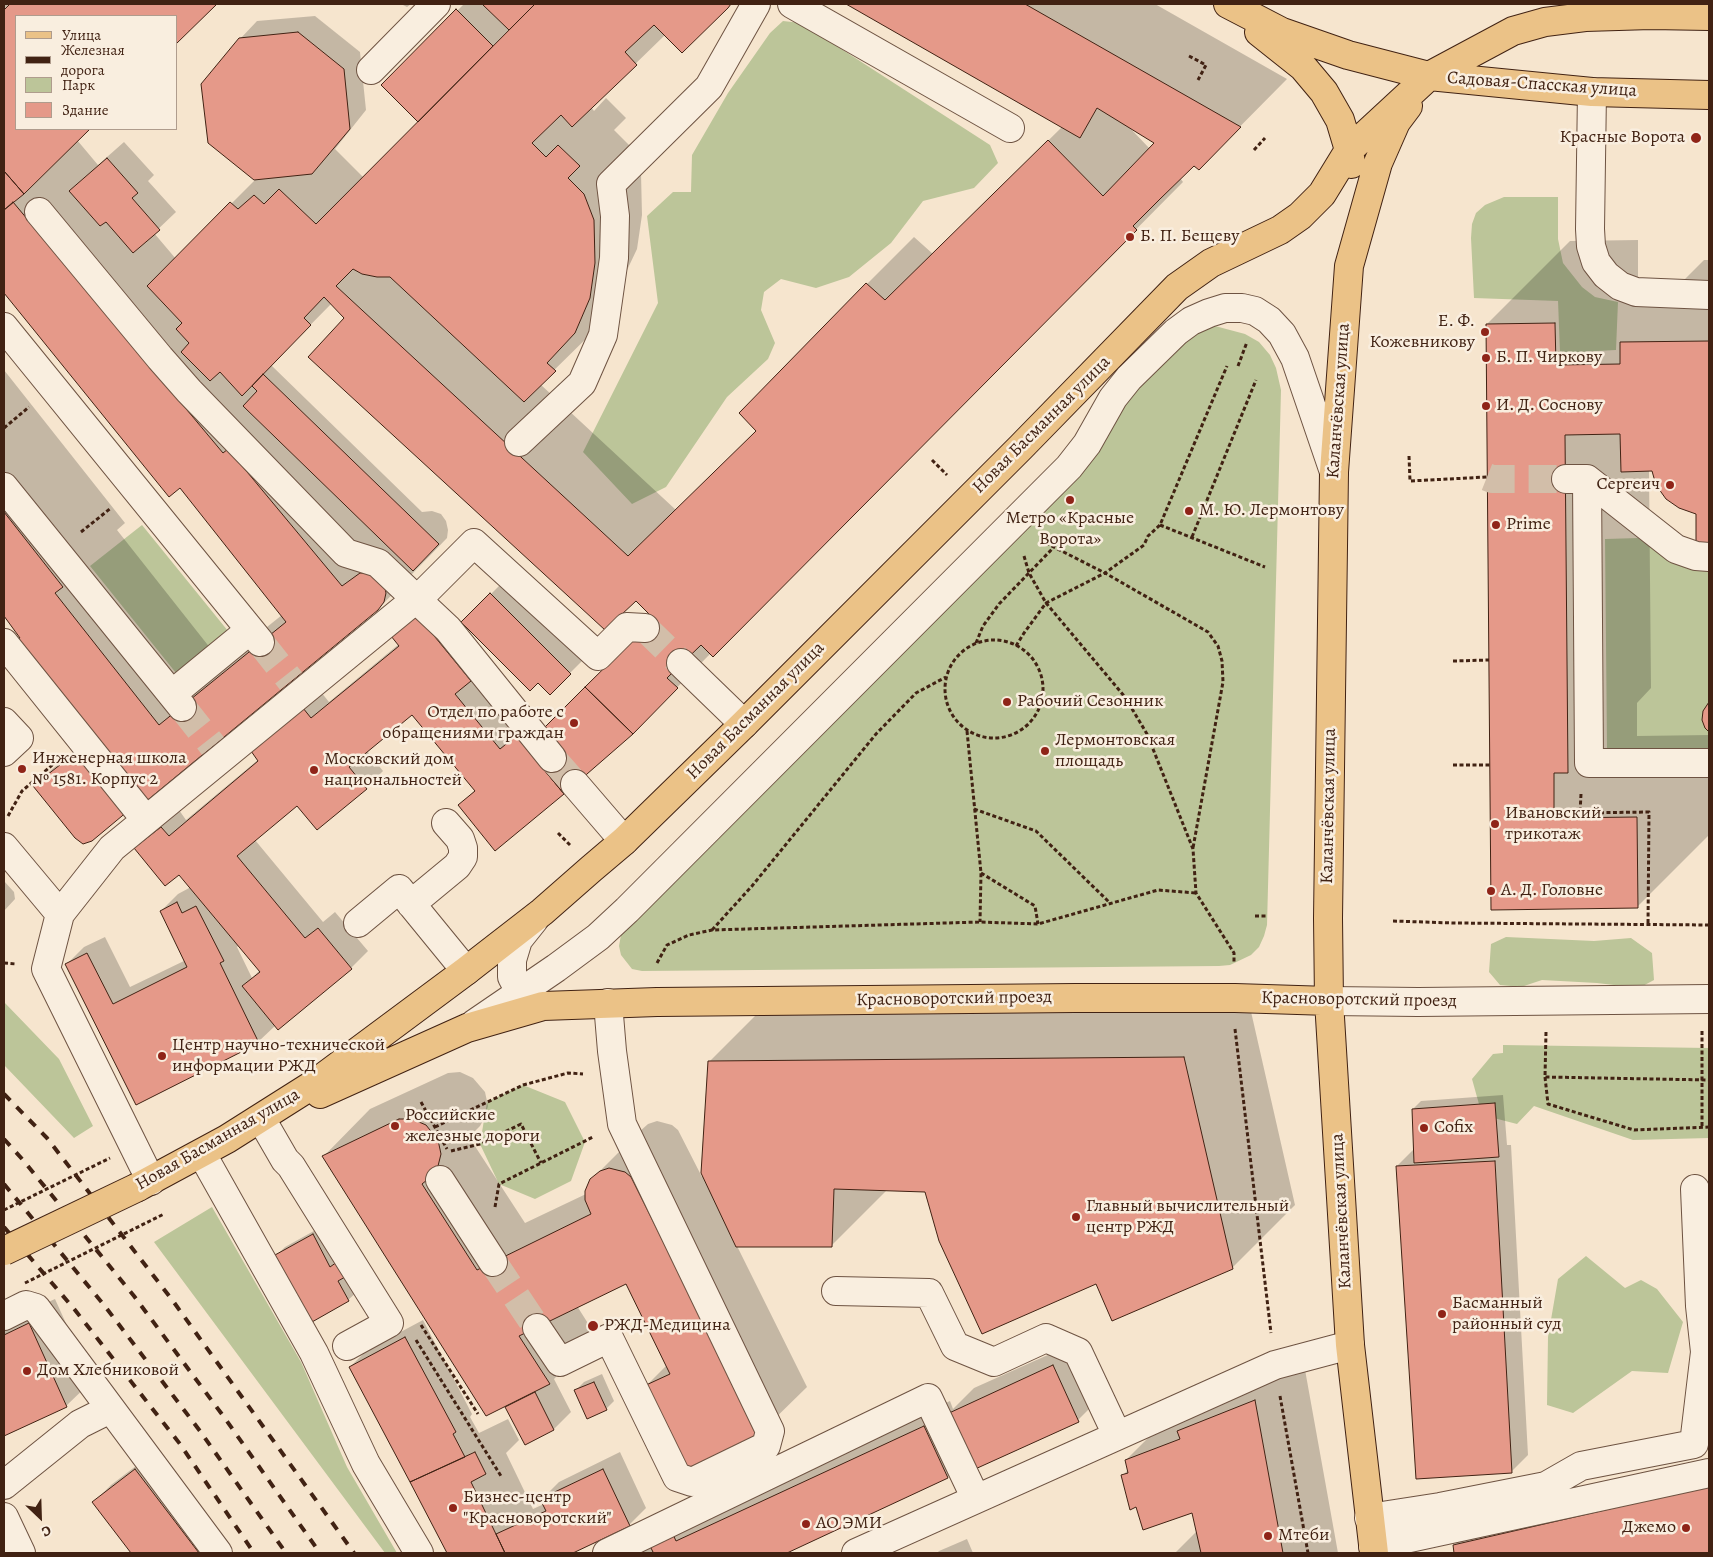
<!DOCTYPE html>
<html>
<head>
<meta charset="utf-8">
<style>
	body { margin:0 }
	#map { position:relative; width:1713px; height:1557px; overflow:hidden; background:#f6e5ce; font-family:Alegreya,serif }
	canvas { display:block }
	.frame { position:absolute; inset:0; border:5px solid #412213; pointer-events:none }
	.legend { position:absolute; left:15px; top:15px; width:162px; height:115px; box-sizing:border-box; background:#f9eedf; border:1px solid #af9c8d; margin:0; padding:6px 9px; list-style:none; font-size:15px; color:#412213 }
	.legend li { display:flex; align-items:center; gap:10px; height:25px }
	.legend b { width:25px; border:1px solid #af9c8d }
	.north { position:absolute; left:15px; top:1492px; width:50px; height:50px; -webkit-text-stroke:4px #f9eedf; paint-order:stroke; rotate:156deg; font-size:14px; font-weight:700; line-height:20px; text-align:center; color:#412213 }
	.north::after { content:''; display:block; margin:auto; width:18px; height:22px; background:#412213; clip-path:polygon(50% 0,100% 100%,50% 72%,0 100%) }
</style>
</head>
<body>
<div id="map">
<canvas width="1713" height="1557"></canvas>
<div class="frame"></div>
<ul class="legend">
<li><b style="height:6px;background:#ebc287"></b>Улица</li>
<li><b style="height:6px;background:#412213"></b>Железная дорога</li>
<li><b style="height:14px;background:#bcc599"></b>Парк</li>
<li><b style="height:14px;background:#e59989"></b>Здание</li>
</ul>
<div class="north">С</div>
</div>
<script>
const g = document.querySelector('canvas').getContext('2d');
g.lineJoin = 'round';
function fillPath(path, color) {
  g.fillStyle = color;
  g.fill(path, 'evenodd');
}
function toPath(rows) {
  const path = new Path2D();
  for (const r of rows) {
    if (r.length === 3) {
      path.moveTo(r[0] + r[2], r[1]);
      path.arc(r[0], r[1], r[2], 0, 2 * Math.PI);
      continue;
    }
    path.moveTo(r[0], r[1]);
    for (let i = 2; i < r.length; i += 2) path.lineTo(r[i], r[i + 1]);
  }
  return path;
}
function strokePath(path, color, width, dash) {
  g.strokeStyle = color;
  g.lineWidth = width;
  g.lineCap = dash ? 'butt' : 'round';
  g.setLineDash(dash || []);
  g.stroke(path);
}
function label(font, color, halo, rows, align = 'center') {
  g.font = font + ' Alegreya,serif';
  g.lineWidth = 5;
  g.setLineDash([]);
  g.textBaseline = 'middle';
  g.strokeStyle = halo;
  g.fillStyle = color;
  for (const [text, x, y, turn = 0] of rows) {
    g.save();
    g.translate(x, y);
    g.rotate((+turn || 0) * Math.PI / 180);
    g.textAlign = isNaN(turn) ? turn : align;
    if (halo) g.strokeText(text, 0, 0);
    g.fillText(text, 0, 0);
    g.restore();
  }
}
fillPath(toPath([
	[783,21,801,23,990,145,998,163,974,188,923,201,891,243,849,277,816,288,781,279,764,292,761,310,775,343,768,359,727,397,666,487,632,504,583,452,658,303,647,216,673,192,691,192,692,155,728,93,770,33],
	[1504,197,1558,197,1558,239,1563,263,1582,287,1595,297,1618,302,1616,350,1560,353,1558,301,1474,298,1471,238,1472,224,1476,213,1485,205],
	[1215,326,1245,334,1259,342,1270,355,1276,368,1281,390,1267,925,1264,936,1259,947,1251,955,1230,965,1219,966,642,971,632,969,621,955,619,946,621,935,625,928,1136,385,1197,332],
	[142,525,228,631,176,673,90,566],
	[1638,538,1669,560,1690,568,1709,571,1709,750,1607,751,1605,539],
	[1506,937,1594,941,1631,938,1652,953,1654,980,1639,988,1597,983,1542,980,1521,987,1500,985,1489,972,1491,944],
	[4,1002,59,1059,93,1126,74,1138,4,1065],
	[1503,1045,1709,1048,1709,1138,1633,1140,1534,1106,1517,1124,1482,1115,1472,1079,1493,1054,1503,1053],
	[523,1085,565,1102,585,1142,571,1181,535,1199,499,1184,480,1144,487,1102],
	[212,1207,301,1362,347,1467,397,1553,385,1553,154,1242],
	[1586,1256,1625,1288,1641,1280,1657,1289,1683,1322,1668,1373,1632,1371,1573,1413,1547,1405,1548,1337,1558,1279]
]), '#bcc599');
fillPath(toPath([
	[4,4,215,4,176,42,176,16,16,16,16,129,88,129,77,140,98,165,124,142,154,175,148,181,176,212,154,233,176,259,255,180,240,39,257,21,315,16,360,52,366,110,335,149,364,178,419,122,383,85,464,4,731,4,682,51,665,35,591,107,594,111,606,98,626,118,614,130,631,147,641,173,642,215,637,249,602,323,540,384,676,510,757,430,867,284,914,237,933,254,1063,126,849,4,1155,4,1287,79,1199,168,1194,164,1180,178,1183,182,761,608,711,653,632,733,563,793,495,849,459,806,475,790,412,714,367,751,383,771,366,788,317,828,297,804,255,840,323,922,335,912,368,951,351,968,276,1025,258,1042,136,1103,67,964,84,947,105,937,130,987,186,960,161,911,178,894,191,887,180,873,136,848,153,831,179,810,186,820,259,759,252,752,321,692,329,702,399,644,434,599,543,731,656,619,332,303,271,365,422,512,432,511,441,514,446,521,448,530,447,538,378,609,144,801,35,786,51,770,92,737,4,614,4,370,125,523,117,530,222,663,282,615,180,486,169,495,4,291],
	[1129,127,1156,142,1150,149],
	[239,945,260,970,252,978,237,947],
	[401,4,411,4,407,7],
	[1638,240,1638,282,1682,282,1704,260,1709,260,1709,544,1698,544,1697,513,1653,470,1649,470,1651,688,1637,703,1637,736,1709,735,1709,835,1637,907,1492,908,1487,324,1570,241],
	[508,577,587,656,550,693,538,681,463,622],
	[4,881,14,892,15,899,4,911],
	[1247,994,1295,1205,1232,1268,1096,1282,926,1191,887,1190,831,1246,737,1246,807,1387,759,1434,646,1386,667,1365,626,1283,577,1306,596,1336,554,1379,571,1412,554,1429,525,1443,507,1407,513,1402,323,1157,370,1109,448,1073,460,1072,473,1078,485,1092,488,1106,485,1117,480,1126,469,1137,525,1223,586,1194,591,1180,639,1132,648,1124,657,1121,672,1125,678,1130,702,1177,709,1062,772,999],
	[1503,1095,1507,1145,1511,1145,1528,1455,1511,1472,1397,1166,1414,1149,1413,1109,1421,1101],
	[321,1227,357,1292,348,1300,313,1320,277,1255,285,1247],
	[55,1299,92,1381,66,1406,4,1434,4,1322],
	[423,1320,472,1414,470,1417,479,1433,508,1419,519,1440,506,1453,533,1509,544,1504,542,1499,559,1482,620,1452,646,1508,629,1525,570,1553,448,1553,350,1367,367,1350],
	[1079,1341,1103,1395,1078,1420,968,1457,948,1477,784,1553,623,1553,950,1401,953,1409,974,1388],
	[1302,1353,1338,1553,1175,1553,1197,1531,1193,1512,1137,1505,1122,1476,1129,1469,1126,1460,1173,1413],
	[602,1374,614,1401,606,1409,575,1391,584,1382],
	[153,1453,228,1553,132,1553,94,1502,111,1485],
	[1709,1461,1709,1553,1456,1553,1454,1545,1487,1512],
	[967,1539,973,1553,937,1553,939,1551]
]), '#0003');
const building = toPath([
	[10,4,217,4,176,44,176,16,16,16,16,129,90,129,24,194,4,171,4,10,10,4],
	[482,4,535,4,509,30,482,4],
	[535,4,731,4,728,8,682,53,654,25,625,52,637,65,572,127,561,115,532,143,546,157,558,145,580,166,568,178,584,194,594,220,595,263,590,298,575,333,547,363,556,371,524,402,390,277,377,277,362,274,353,269,336,286,628,556,756,431,739,413,866,283,885,300,1048,140,1103,196,1154,143,1097,108,1080,138,846,4,1025,4,1241,127,1199,170,1194,166,1160,199,1133,226,1137,230,713,657,701,645,667,678,678,688,633,734,585,687,654,619,636,601,605,630,308,357,344,318,324,297,304,318,311,325,242,396,220,372,210,381,181,352,189,343,176,329,182,323,147,286,230,202,238,209,254,195,264,204,279,189,316,224,535,4],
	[456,9,493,46,418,122,381,85,456,9],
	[298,32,344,69,350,129,312,174,254,180,208,143,201,84,239,38,298,32],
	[107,158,138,193,132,198,160,230,133,253,106,222,100,226,69,191,107,158],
	[4,171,24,194,4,210,4,171],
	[13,202,223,453,228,449,342,586,360,573,369,573,384,584,386,593,384,602,378,610,144,803,14,642,20,638,4,616,4,512,63,587,55,593,159,725,286,622,180,488,169,497,4,293,4,210,13,202],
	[1555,323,1556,365,1620,364,1620,342,1709,341,1709,545,1696,545,1696,514,1679,508,1666,499,1656,485,1652,471,1621,472,1620,434,1565,435,1568,773,1554,773,1554,818,1637,817,1638,908,1491,910,1486,324,1555,323],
	[263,374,439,544,413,571,243,406,257,391,252,386,263,374],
	[490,593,571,674,550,695,538,683,530,691,461,622,490,593],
	[417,615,471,681,455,694,500,749,516,736,564,794,495,851,458,805,475,791,412,715,349,767,367,789,317,830,297,806,237,856,305,938,318,928,352,969,278,1030,242,986,260,972,179,875,165,886,134,848,161,827,169,836,258,761,251,751,303,708,311,718,399,646,391,636,417,615],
	[585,687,633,734,564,794,541,766,552,758,540,732,585,687],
	[1709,702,1709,732,1705,728,1702,720,1703,711,1709,702],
	[79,750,128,811,92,841,83,844,75,838,33,786,79,750],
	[177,902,182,913,196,906,224,961,220,963,259,1043,136,1105,65,964,87,953,113,1004,187,967,160,911,177,902],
	[1184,1057,1233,1269,1112,1321,1096,1284,982,1334,939,1241,925,1192,834,1189,832,1247,736,1247,701,1173,708,1061,1184,1057],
	[1495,1103,1499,1157,1414,1163,1412,1109,1495,1103],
	[399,1119,412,1119,426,1125,438,1140,441,1154,438,1166,433,1175,422,1184,477,1270,591,1214,585,1200,585,1191,590,1179,600,1171,609,1168,625,1172,631,1177,760,1435,687,1472,644,1386,670,1374,626,1284,519,1336,550,1384,486,1416,322,1156,399,1119],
	[1495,1161,1512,1473,1416,1479,1396,1166,1495,1161],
	[313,1234,330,1267,337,1262,345,1277,338,1281,349,1301,312,1322,275,1255,313,1234],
	[29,1323,67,1407,4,1436,4,1335,29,1323],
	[405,1337,456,1432,453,1434,465,1457,410,1482,349,1367,405,1337],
	[1053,1365,1079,1422,973,1470,947,1414,1053,1365],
	[594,1382,607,1410,587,1419,574,1390,594,1382],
	[535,1392,554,1430,525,1445,505,1407,535,1392],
	[1255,1400,1283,1553,1201,1553,1192,1513,1143,1530,1136,1507,1130,1510,1121,1475,1128,1473,1125,1460,1180,1439,1177,1431,1255,1400],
	[924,1426,948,1478,787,1553,651,1553,653,1552,648,1542,671,1530,676,1541,924,1426],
	[475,1452,486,1474,471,1482,505,1553,447,1553,410,1482,475,1452],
	[135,1469,199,1553,131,1553,92,1502,135,1469],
	[603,1469,630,1526,573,1553,505,1553,496,1534,546,1511,540,1499,603,1469],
	[1709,1486,1709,1553,1454,1553,1453,1545,1709,1486]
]);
fillPath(building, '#e59989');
strokePath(building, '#412213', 1);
strokePath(toPath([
	[1487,477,1492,479,1566,479],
	[645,628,681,663],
	[260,642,291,681],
	[182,707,213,746],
	[552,758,575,784],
	[493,1262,537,1328]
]), '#d2bea9', 28, [28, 14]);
const minor = toPath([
	[792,4,1010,128],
	[371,70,436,4],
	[1592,92,1590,229,1591,246,1596,262,1606,275,1620,286,1636,292,1709,295],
	[39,212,160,358,189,391,346,553,378,563,416,599],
	[4,327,260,642],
	[519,442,582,383,603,335,614,258,615,216,611,184,709,87,756,4],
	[1566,479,1587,479,1676,549,1696,556,1709,557],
	[1587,479,1589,763,1709,763],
	[4,487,182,707],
	[417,600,474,543,598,656,627,627,645,628],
	[4,643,146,820],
	[681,663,744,724],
	[172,694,250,630],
	[4,722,19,738,4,752],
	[575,784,624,841],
	[4,847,60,914],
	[411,904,457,866,463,857,463,848,460,839,446,823],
	[358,923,399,889,466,971],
	[1329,1001,1418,1002,1709,999],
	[533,1002,528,1000,520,992,512,977,512,960,518,940,534,920],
	[474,1024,556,968,598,937,627,910,1069,467,1087,444,1113,398,1129,378,1176,332,1191,321,1209,313,1225,308,1242,308,1255,311,1269,320,1282,334,1295,358,1334,472],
	[263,1122,285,1160,291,1166,389,1323,347,1346],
	[202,1154,314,1353,366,1464,419,1553],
	[440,1180,493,1262],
	[151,1181,46,969,60,914,112,848,416,599,448,629,552,758],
	[836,1291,929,1293,955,1346,994,1362,1046,1338,1078,1352,1117,1435],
	[4,1316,26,1305,36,1308,218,1553],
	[537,1328,560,1362,609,1338,677,1477,692,1482,766,1446,770,1431,622,1124,612,1051,608,1003],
	[4,1485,80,1424,110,1409],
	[4,1517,21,1553],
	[1369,1518,1440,1507,1546,1486,1581,1466,1694,1444,1705,1352,1700,1306,1695,1189],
	[1373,1546,1709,1473],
	[607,1553,928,1398,976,1499],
	[856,1553,1275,1365,1350,1345]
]);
const major = toPath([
	[1228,4,1282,32,1348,55,1429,76,1592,92,1709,95],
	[1259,32,1303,67,1324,92,1340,120,1349,150,1351,164],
	[320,1094,467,1028,543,1006,657,1002,1075,998,1235,998,1329,1001],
	[138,1187,227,1139,314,1084,466,971,542,912,591,869,624,841,744,724,1021,447,1177,287,1211,263,1280,230,1300,216,1322,194,1349,150,1429,76,1513,31,1545,22,1585,17,1651,15,1709,16],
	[1374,1553,1350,1345,1329,1001,1328,918,1334,472,1349,266,1378,163,1396,122,1408,106]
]);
strokePath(minor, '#6e5342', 30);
strokePath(major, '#412213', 30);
strokePath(toPath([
	[1189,56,1206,65,1198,80],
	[1254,150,1265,138],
	[1238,366,1247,342],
	[4,428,29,407],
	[1409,456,1410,481,1487,477],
	[932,460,947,475],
	[1160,525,1265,567],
	[81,532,111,508],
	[1192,537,1256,380],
	[1040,540,1105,573,1208,632,1218,646,1222,661,1223,682,1193,848],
	[1024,556,1029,573,1046,603,1125,697,1147,734,1193,849,1196,893,1234,953,1234,963],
	[994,689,49],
	[976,643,983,626,999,604,1054,547],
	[1016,646,1024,633,1046,603,1105,573,1144,545,1148,536,1160,525,1227,366],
	[1453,661,1489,660],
	[967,731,981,873,980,922],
	[1453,765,1490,765],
	[1581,794,1580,813,1649,812,1648,926],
	[974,809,1036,831,1110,903],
	[8,816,22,791,58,760],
	[558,833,570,845],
	[981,873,1035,906,1038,924],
	[1255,916,1267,916],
	[1393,921,1453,923,1709,925],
	[712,930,752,886,876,734,916,693,946,677],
	[4,963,16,964],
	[657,963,667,945,689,935,712,930,980,922,1038,924,1158,890,1196,893],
	[1235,1029,1271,1333],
	[1702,1031,1702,1128],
	[1546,1032,1545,1077,1709,1080],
	[1545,1077,1548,1104,1634,1130,1709,1127],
	[421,1102,447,1149],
	[435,1127,523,1085,568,1073,583,1074],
	[451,1151,480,1144,521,1124,541,1163],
	[495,1207,499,1184,593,1137],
	[421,1325,478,1414],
	[416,1340,501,1476],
	[1280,1396,1308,1553]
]), '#412213', 3, [4, 2.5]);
strokePath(minor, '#f9eedf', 28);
strokePath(major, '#ebc287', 28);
strokePath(toPath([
	[4,1094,47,1138,173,1301,354,1553],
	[4,1139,23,1160,134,1296,224,1417,320,1553],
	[4,1184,104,1305,200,1431,286,1553],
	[4,1227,75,1310,180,1444,254,1553]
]), '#412213', 4, [9, 9]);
const majorBridge = toPath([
	[4,1251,138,1187]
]);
strokePath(majorBridge, '#412213', 30, []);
strokePath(toPath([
	[4,1210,110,1158],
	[25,1283,164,1214]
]), '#412213', 3, [4, 2.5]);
strokePath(majorBridge, '#ebc287', 28);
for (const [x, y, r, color] of [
	[1696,138,6,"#8f2418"],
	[1130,237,5,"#8f2418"],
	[1485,332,5,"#8f2418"],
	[1486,358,5,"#8f2418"],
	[1486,406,5,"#8f2418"],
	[1670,485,5,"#8f2418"],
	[1070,500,5,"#8f2418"],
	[1189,511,5,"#8f2418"],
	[1496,525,5,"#8f2418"],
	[1007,702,5,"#8f2418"],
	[574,723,5,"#8f2418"],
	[1045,751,5,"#8f2418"],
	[22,769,5,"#8f2418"],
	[314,770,5,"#8f2418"],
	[1495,824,5,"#8f2418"],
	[1491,891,5,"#8f2418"],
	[162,1056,5,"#8f2418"],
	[395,1126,5,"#8f2418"],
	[1424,1128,5,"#8f2418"],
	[1076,1217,5,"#8f2418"],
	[1442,1314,5,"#8f2418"],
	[593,1326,6,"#8f2418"],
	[27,1371,5,"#8f2418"],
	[453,1508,5,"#8f2418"],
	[806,1524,5,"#8f2418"],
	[1686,1528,5,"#8f2418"],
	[1268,1536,5,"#8f2418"]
]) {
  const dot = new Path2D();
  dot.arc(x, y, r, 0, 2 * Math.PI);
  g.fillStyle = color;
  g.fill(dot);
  strokePath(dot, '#f9eedf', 2);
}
label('18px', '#412213', '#f9eedf', [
	["Садовая-Спасская улица",1542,85,4],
	["Каланчёвская улица",1339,401,-86],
	["Новая Басманная улица",1042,425,-45],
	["Новая Басманная улица",756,711,-45],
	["Каланчёвская улица",1329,806,-89],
	["Красноворотский проезд",954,999,-1],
	["Красноворотский проезд",1359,1000,1],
	["Новая Басманная улица",218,1140,-30],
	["Каланчёвская улица",1342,1211,-93]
]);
label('18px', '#412213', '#f9eedf', [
	["Красные Ворота",1685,138,"right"],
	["Б. П. Бещеву",1140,237],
	["Е. Ф.",1475,322,"right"],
	["Кожевникову",1475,343,"right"],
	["Б. П. Чиркову",1496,358],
	["И. Д. Соснову",1496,406],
	["Сергеич",1660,485,"right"],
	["М. Ю. Лермонтову",1199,511],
	["Метро «Красные",1070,519,"center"],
	["Ворота»",1070,540,"center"],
	["Prime",1506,525],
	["Рабочий Сезонник",1017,702],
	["Отдел по работе с",564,713,"right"],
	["обращениями граждан",564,734,"right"],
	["Лермонтовская",1055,741],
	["площадь",1055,762],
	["Инженерная школа",32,759],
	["№ 1581. Корпус 2",32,780],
	["Московский дом",324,760],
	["национальностей",324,781],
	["Ивановский",1505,814],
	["трикотаж",1505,835],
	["А. Д. Головне",1501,891],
	["Центр научно-технической",172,1046],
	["информации РЖД",172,1067],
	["Российские",405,1116],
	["железные дороги",405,1137],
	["Cofix",1434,1128],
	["Главный вычислительный",1086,1207],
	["центр РЖД",1086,1228],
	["Басманный",1452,1304],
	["районный суд",1452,1325],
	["РЖД-Медицина",604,1326],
	["Дом Хлебниковой",37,1371],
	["Бизнес-центр",463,1498],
	["\"Красноворотский\"",463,1519],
	["АО ЭМИ",816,1524],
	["Джемо",1676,1528,"right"],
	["Мтеби",1278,1536]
], 'left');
</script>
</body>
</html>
